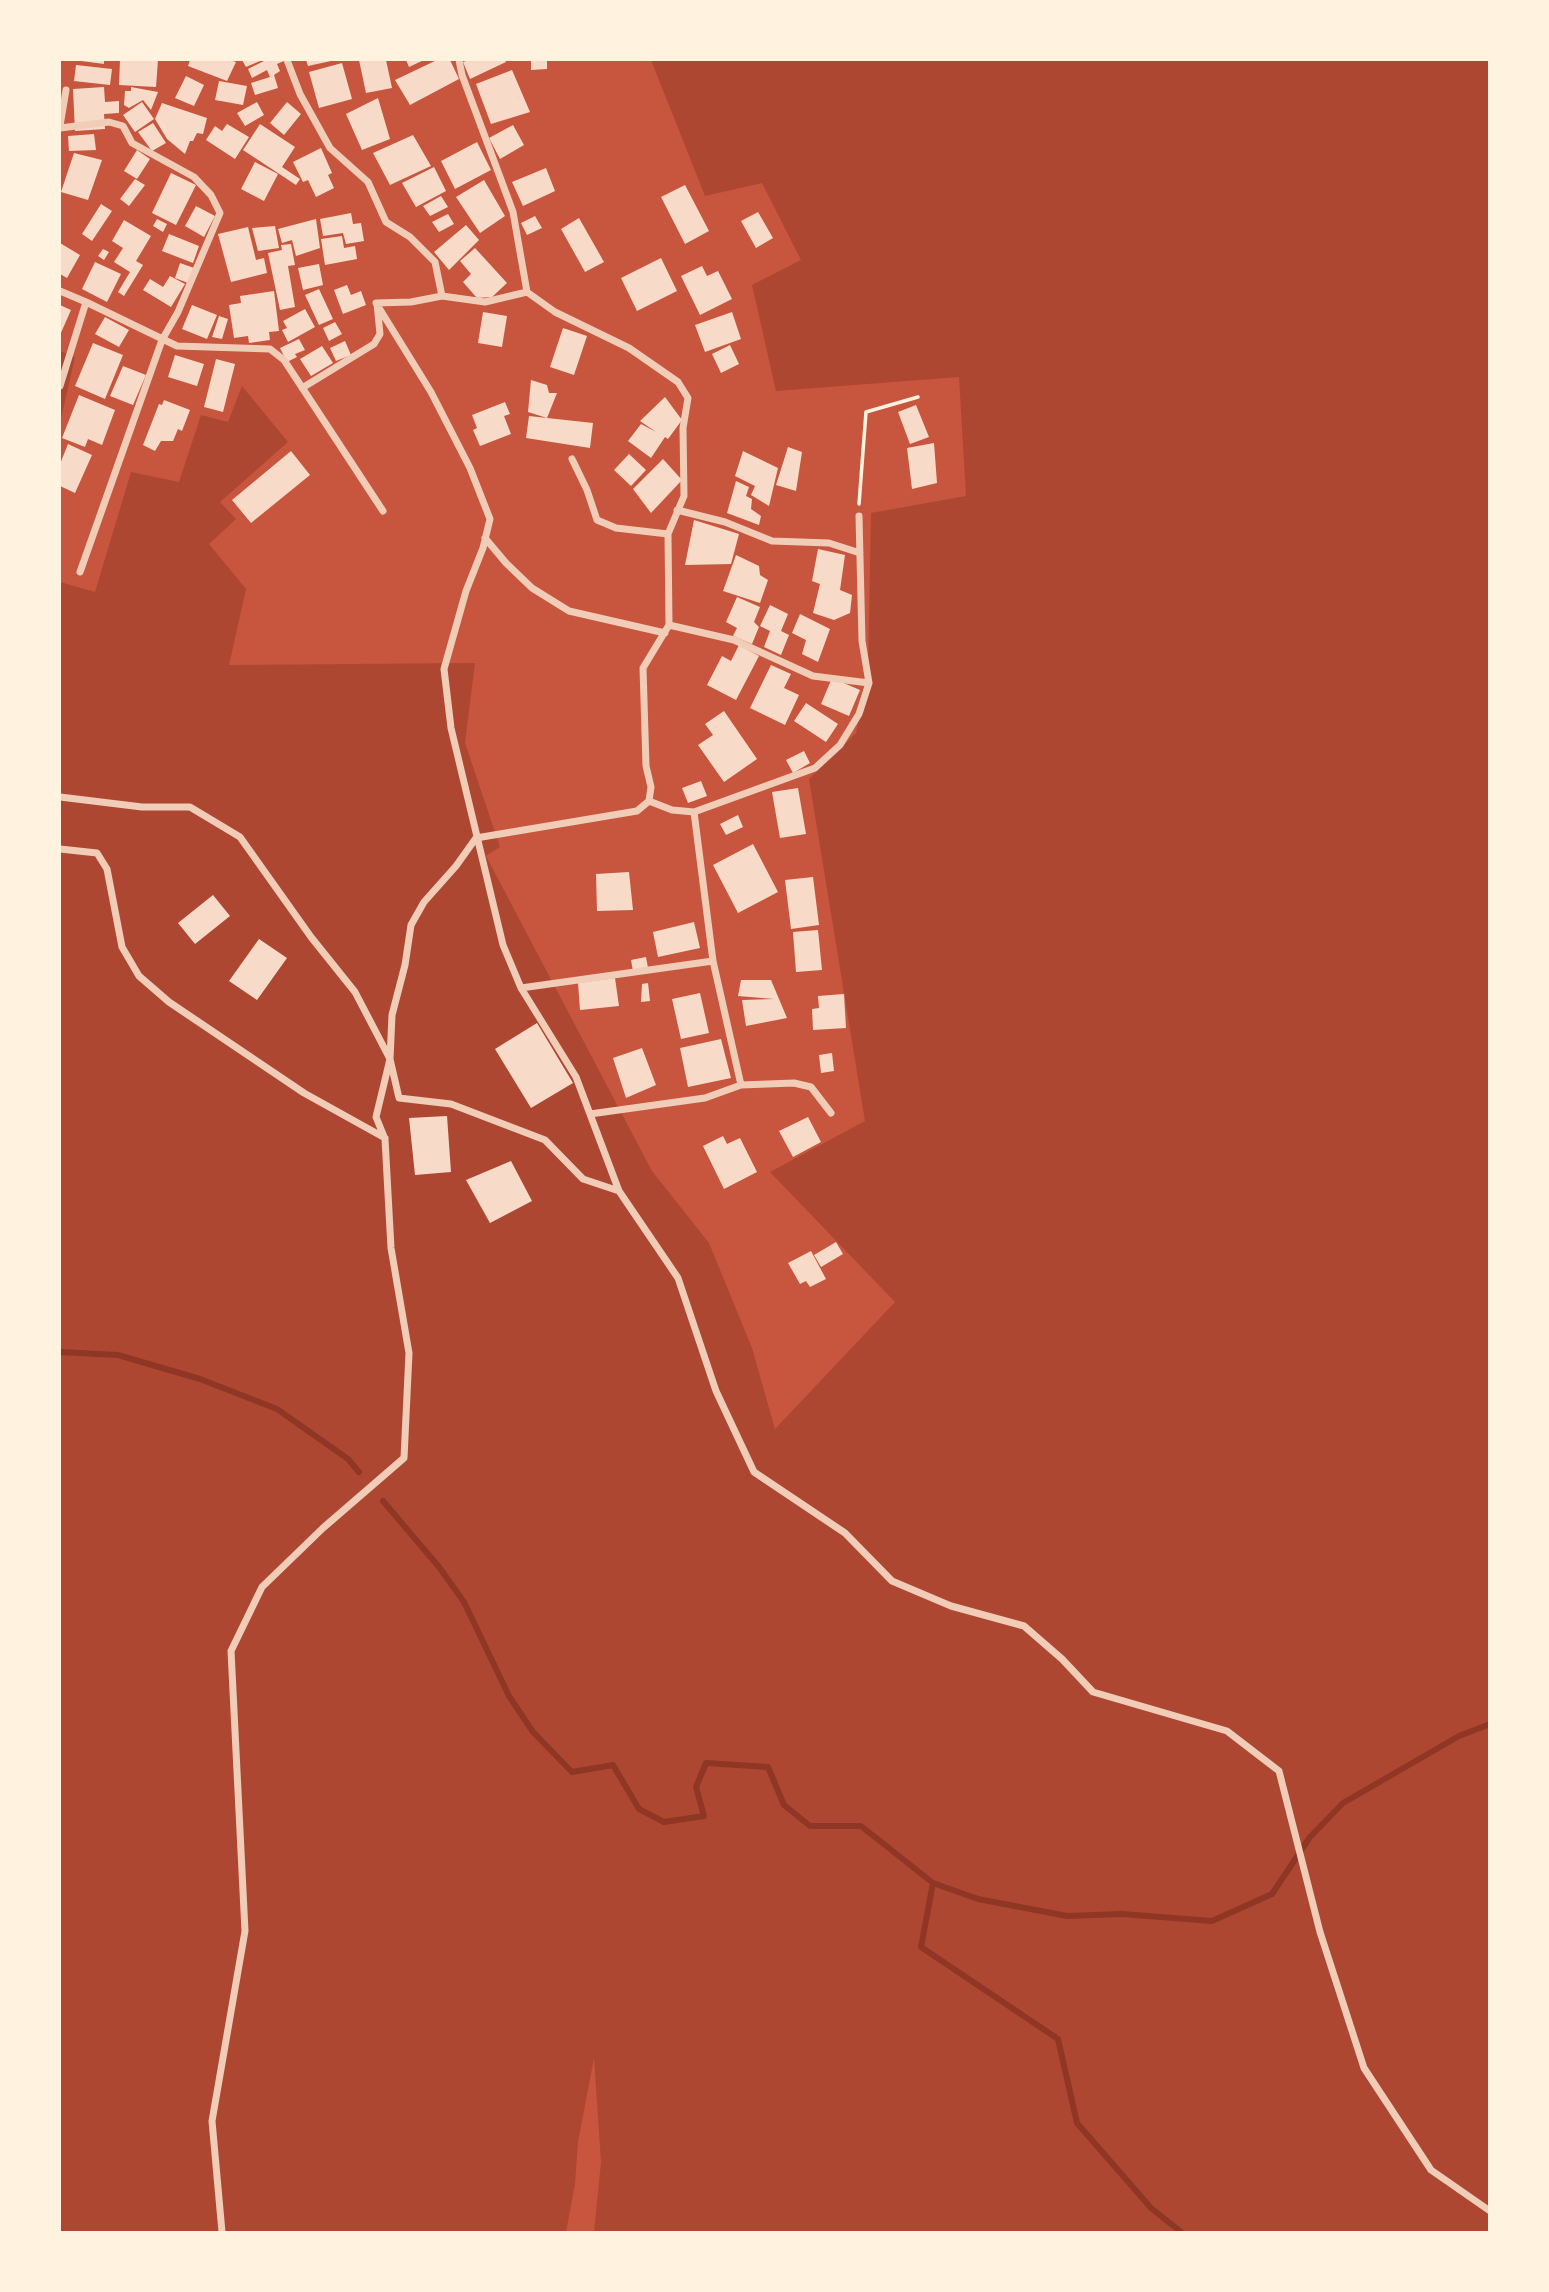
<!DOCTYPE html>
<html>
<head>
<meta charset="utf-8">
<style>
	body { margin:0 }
	#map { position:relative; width:1549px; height:2292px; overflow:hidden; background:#c8553d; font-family:"IBM Plex Sans",sans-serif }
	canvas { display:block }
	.frame { position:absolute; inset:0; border:61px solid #fff3e0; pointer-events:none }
</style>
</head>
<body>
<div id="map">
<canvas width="1549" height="2292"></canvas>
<div class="frame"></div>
</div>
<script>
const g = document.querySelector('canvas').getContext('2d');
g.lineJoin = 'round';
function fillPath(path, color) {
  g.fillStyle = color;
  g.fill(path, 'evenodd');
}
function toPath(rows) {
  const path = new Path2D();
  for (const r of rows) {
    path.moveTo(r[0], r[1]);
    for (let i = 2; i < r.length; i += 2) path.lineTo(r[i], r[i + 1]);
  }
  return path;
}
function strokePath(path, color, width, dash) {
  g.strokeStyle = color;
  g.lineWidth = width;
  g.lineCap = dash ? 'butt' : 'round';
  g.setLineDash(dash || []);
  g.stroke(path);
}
fillPath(toPath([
	[651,60,1489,60,1489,2232,594,2232,601,2162,594,2058,578,2142,575,2184,566,2232,60,2232,60,582,95,592,131,472,179,482,201,415,228,422,242,386,288,442,220,502,236,519,209,544,246,589,229,665,475,663,465,743,500,847,486,856,652,1171,709,1243,752,1348,775,1429,895,1302,770,1172,865,1121,809,779,856,733,868,672,871,513,966,496,959,377,776,391,752,285,801,260,762,183,705,196],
	[60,351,75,357,60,423]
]), '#ae4732');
strokePath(toPath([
	[60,1352,118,1355,200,1379,277,1409,348,1459,359,1472],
	[383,1501,439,1567,464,1602,509,1696,533,1732,572,1772,613,1765,639,1809,664,1822,704,1816,696,1787,706,1763,768,1767,784,1805,810,1826,861,1826,933,1883,921,1947,1058,2039,1077,2123,1151,2208,1181,2232],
	[933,1883,978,1899,1067,1916,1122,1914,1212,1921,1272,1894,1310,1837,1343,1803,1459,1736,1490,1724]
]), '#8f3625', 6);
fillPath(toPath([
	[81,60,104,60,104,64,81,61],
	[120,60,158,60,156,87,119,85],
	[190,60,229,60,236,62,227,81,188,66],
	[242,60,259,60,260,61,246,67],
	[263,60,286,60,277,64,280,71,274,75,278,88,255,95,251,83,270,77,267,70,252,78,248,69,264,61],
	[306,60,331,60,331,61,308,66],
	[359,60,386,60,392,88,366,93],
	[406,60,424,60,409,67],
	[437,60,450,60,459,79,410,105,395,80],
	[469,60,505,60,506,62,470,79,463,62],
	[531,60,547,60,547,69,531,70],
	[342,63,352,99,319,108,309,72],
	[76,65,112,69,110,85,74,81],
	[512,70,530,112,491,124,476,84],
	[186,76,204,85,194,106,175,98],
	[219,81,247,86,243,105,215,100],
	[104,87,105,102,119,101,119,113,104,114,105,129,75,131,73,89],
	[131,87,158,92,151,110,143,100,129,108,124,105,125,91,131,91],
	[378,98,390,139,362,150,346,114],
	[142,102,154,119,135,132,123,115],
	[257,102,264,115,245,126,237,113],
	[287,102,301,114,284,135,270,123],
	[162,103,207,118,203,134,197,133,193,141,190,141,185,154,167,139,155,119],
	[153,123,166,143,152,151,138,132],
	[227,124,249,137,235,159,206,140,215,126,222,131],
	[260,124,295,147,282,167,300,179,296,185,243,150],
	[513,125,524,145,500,159,489,138],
	[94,134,96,150,69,151,68,136],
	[413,135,431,166,390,185,373,153],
	[477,142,491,170,455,189,441,161],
	[321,148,332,173,328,175,334,188,316,197,308,180,303,182,293,162],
	[137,150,150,159,137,179,124,171],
	[74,153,102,160,88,200,61,192],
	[255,162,278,174,264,201,241,189],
	[434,167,446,191,416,207,402,183],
	[546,168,555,191,523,206,512,182],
	[171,173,196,185,176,225,152,213],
	[135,179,145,185,129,206,120,199],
	[484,180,505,216,480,233,456,197],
	[685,185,709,231,685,244,661,197],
	[441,196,448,207,430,216,423,206],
	[101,204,112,211,92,241,82,234],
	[196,206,215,216,204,237,185,226],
	[758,212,773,238,756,248,741,221],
	[351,213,353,224,361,223,364,241,346,244,343,233,323,236,320,219],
	[448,214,454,224,439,232,432,222],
	[535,216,542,228,527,235,521,223],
	[579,218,604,262,585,272,561,229],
	[157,219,167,224,163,232,153,226],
	[316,219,320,248,296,256,292,240,282,243,278,229],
	[124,220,151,236,136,261,143,265,124,296,118,292,130,272,114,262,123,248,112,241],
	[466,225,479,240,449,270,434,252],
	[275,226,279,248,258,251,252,228],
	[248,227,256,260,264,258,267,273,231,282,218,234],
	[169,234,199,246,193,263,162,251],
	[342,236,344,248,355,246,357,259,325,265,321,239],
	[60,243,80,255,67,278,60,274],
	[291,244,295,265,288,266,295,307,280,310,268,253,282,250,281,245],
	[475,248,507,283,492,297,477,298,463,282,471,274,460,261],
	[103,249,109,252,104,260,98,256],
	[661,258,677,291,637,311,621,278],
	[95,262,121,274,107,302,82,289],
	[180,263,194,268,188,283,175,278],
	[319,264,323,285,303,290,298,268],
	[702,266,707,276,718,271,732,299,700,315,681,276],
	[170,276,185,284,171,307,143,290,150,279,163,287],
	[347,285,351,295,361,291,366,305,343,314,334,290],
	[319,289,333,319,319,325,305,295],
	[274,291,279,331,269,332,270,340,249,343,248,336,234,338,229,305,241,303,240,296],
	[60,305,71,310,60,335],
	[192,305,217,315,207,339,182,329],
	[305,309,315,327,288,342,282,330,287,328,283,321],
	[483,312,507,316,502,347,478,343],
	[732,312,741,339,705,352,695,325],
	[219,316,228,319,222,339,212,337],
	[105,317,129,330,119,347,95,334],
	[335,322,342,334,329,341,323,328],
	[563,328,587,336,574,375,550,367],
	[299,339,305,350,295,354,297,357,287,362,280,348],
	[345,341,351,355,336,361,330,348],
	[93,343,123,355,105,399,75,386],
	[730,345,739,364,721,373,712,354],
	[322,346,333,363,311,376,300,359],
	[175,355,204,364,197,386,168,377],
	[216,359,235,364,223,412,204,407],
	[123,366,146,375,133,405,110,396],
	[531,380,547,385,549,393,557,393,547,418,528,412],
	[79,395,115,410,102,445,88,439,85,447,62,438],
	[665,397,682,420,668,439,665,437,651,458,628,441,641,424,656,432,640,421],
	[164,400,190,410,182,431,178,429,173,441,161,441,155,451,143,445,159,404,162,405],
	[505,402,510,414,504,416,511,434,480,446,473,430,477,428,472,415],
	[916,405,929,437,910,444,898,412],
	[529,416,593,423,590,448,526,438],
	[934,443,937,483,912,489,907,448],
	[68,444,92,455,75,493,60,486,60,464],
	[788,447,802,452,796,491,776,485],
	[291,451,310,475,251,523,232,500],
	[743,451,778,468,769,506,751,495,755,486,735,476],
	[629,454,646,470,631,486,614,470],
	[663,459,682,480,651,513,633,489],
	[736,481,749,487,746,496,752,499,751,509,761,516,759,525,727,513],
	[694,520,739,534,731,564,685,565],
	[818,549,845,555,840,590,852,595,850,613,834,620,813,613,820,584,812,581],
	[736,555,759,566,760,575,768,580,760,603,723,591],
	[737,597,760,607,754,622,759,627,752,644,733,636,737,628,726,622],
	[770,605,788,614,781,631,789,635,781,655,764,647,770,631,760,626],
	[800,614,830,629,818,662,802,654,806,640,792,633],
	[739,645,759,656,736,700,707,685,722,656,731,661],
	[771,665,791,674,784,688,799,695,785,725,750,708],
	[832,678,860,690,849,716,821,704],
	[806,703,838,724,826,742,794,721],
	[724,711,757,759,724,782,698,745,713,735,705,724],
	[804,751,810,763,793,773,786,760],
	[701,781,707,796,688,803,682,788],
	[798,788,806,834,780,838,772,792],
	[738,815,743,827,726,835,720,824],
	[753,844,778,892,738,913,713,865],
	[629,872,633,910,597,911,596,874],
	[813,877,819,925,791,929,785,880],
	[213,895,230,916,195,944,178,923],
	[694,922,700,948,658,957,653,932],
	[818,930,822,970,796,972,793,932],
	[259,939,287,958,257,1000,229,981],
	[646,957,648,968,633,971,631,960],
	[615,978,619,1006,580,1010,578,983],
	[741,980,771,980,787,1018,746,1026,742,1000,774,999,738,996],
	[648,983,650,1001,641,1002,642,984],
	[700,993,709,1033,681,1039,672,999],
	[844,994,846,1028,813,1030,812,1009,819,1008,818,996],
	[537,1023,573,1083,531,1108,495,1049],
	[721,1039,731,1078,688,1087,680,1048],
	[642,1048,656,1085,626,1098,613,1058],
	[832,1053,834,1071,821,1073,819,1055],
	[447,1116,451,1172,415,1175,409,1118],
	[808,1117,821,1142,793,1157,779,1131],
	[723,1136,727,1144,740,1138,757,1172,724,1189,703,1146],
	[511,1161,532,1201,490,1223,466,1180],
	[836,1242,843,1254,821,1267,814,1255],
	[811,1251,826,1279,810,1287,806,1281,800,1284,788,1263]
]), '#f7dbc8');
strokePath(toPath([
	[859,504,866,412,918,397]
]), '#fff3e0', 3.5);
strokePath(toPath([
	[287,60,300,94,330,148,368,182,386,222,410,237,435,262,442,296],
	[459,60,462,75,513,212,527,292,555,312,629,348,678,382,688,398,683,428,684,496,668,534,669,625,643,668,646,766,651,787,649,801],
	[60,126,66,90],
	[60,128,109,122,123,126,132,143,194,177,211,195,220,213,178,312,162,340,80,572],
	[60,291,86,302,177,346,270,349,284,360,383,511],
	[527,292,485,302,442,296,411,302,376,303,431,392,470,468,490,519,483,548,466,591,444,669,451,728,503,945,521,988,576,1077,619,1191,678,1278,716,1391,754,1472,845,1533,892,1581,951,1606,1024,1626,1062,1659,1093,1692,1227,1731,1279,1771,1320,1932,1364,2068,1431,2170,1490,2211],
	[60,386,86,302],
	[302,388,374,344,380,334,377,304],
	[572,459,587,490,597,520,616,528,668,534],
	[677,510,725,522,772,541,829,543,860,553],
	[485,538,506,563,532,588,569,611,665,633],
	[669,625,734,640,813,676,869,683],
	[60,797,142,807,190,807,240,837,311,937,355,992,390,1059,399,1098,451,1104,545,1140,583,1179,619,1191],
	[649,801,672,810,694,812,815,768,840,745,859,714,869,683,862,641,859,516],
	[60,849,97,853,107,869,122,947,139,976,169,1002,304,1093,385,1138],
	[521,988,713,961],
	[741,1085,794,1083,811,1087,831,1113],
	[590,1114,705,1098,741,1085,713,961,694,812],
	[222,2232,212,2121,245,1931,231,1651,262,1587,323,1528,404,1458,409,1353,391,1248,385,1139,376,1117,390,1059,392,1015,405,965,411,925,424,902,456,866,476,838,637,811,649,801]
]), '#f1ccb7', 7);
</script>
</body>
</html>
